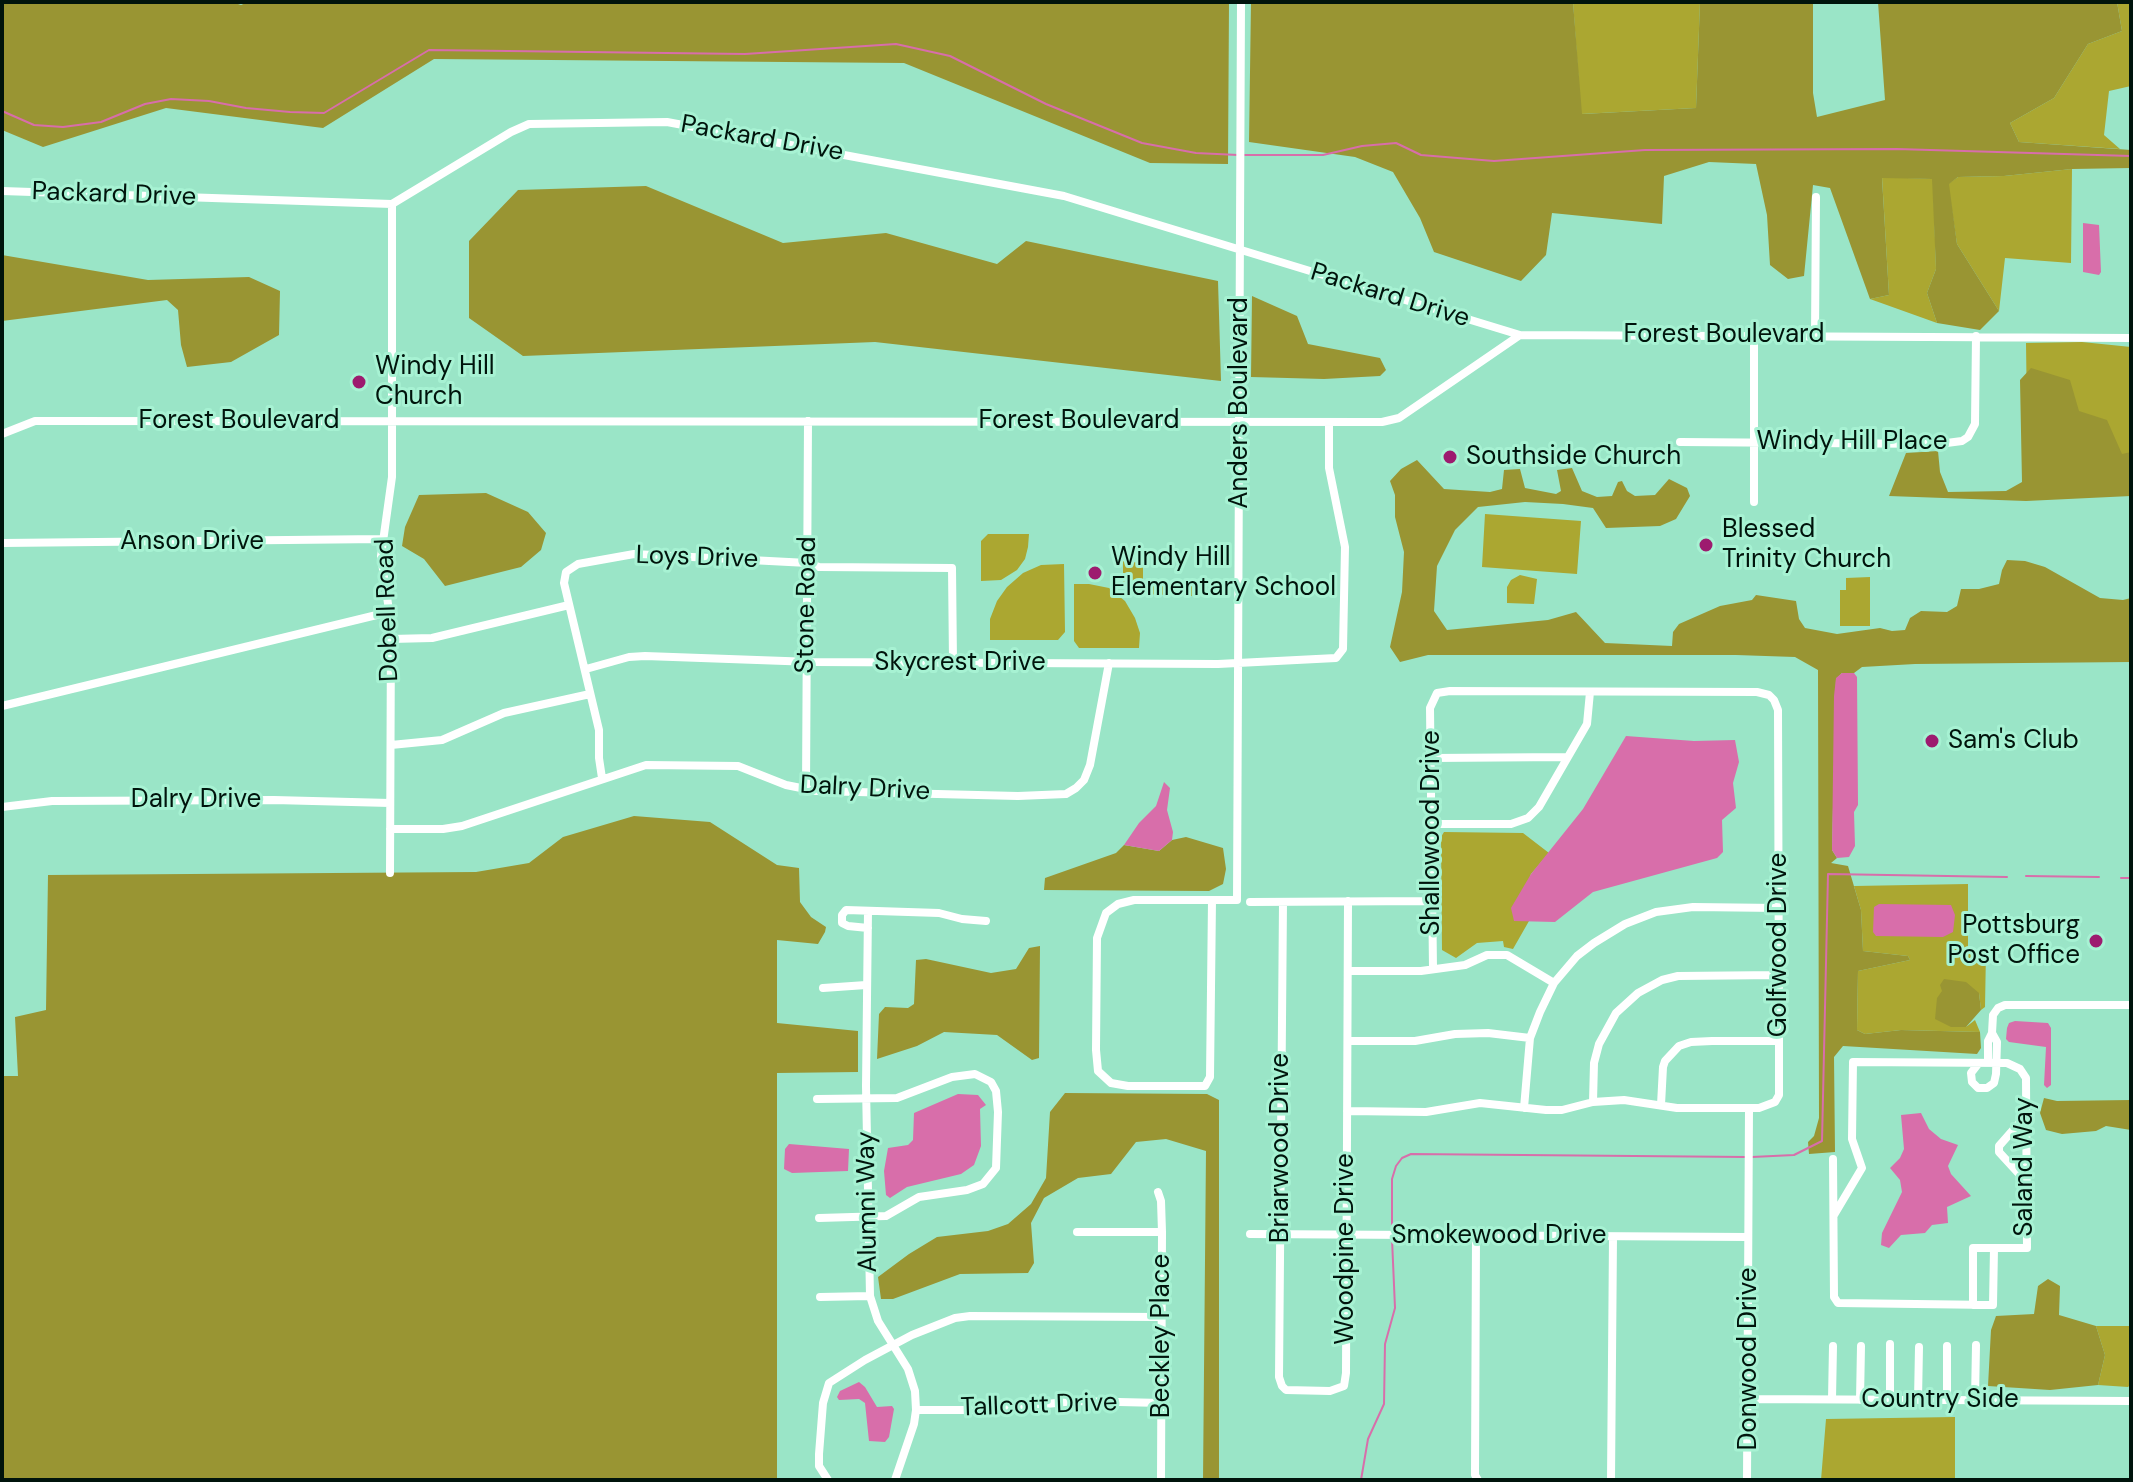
<!DOCTYPE html>
<html>
<head>
<meta charset="utf-8">
<style>
	body { margin:0 }
	#map { position:relative; width:2133px; height:1482px; overflow:hidden; background:#9ae5c7; font-family:"DM Sans",sans-serif }
	canvas { display:block }
	.frame { position:absolute; inset:0; border:4px solid #00140c; pointer-events:none }
</style>
</head>
<body>
<div id="map">
<canvas width="2133" height="1482"></canvas>
<div class="frame"></div>
</div>
<script>
const g = document.querySelector('canvas').getContext('2d');
g.lineJoin = 'round';
function fillPath(path, color) {
  g.fillStyle = color;
  g.fill(path, 'evenodd');
}
function toPath(rows) {
  const path = new Path2D();
  for (const r of rows) {
    path.moveTo(r[0], r[1]);
    for (let i = 2; i < r.length; i += 2) path.lineTo(r[i], r[i + 1]);
  }
  return path;
}
function strokePath(path, color, width, dash) {
  g.strokeStyle = color;
  g.lineWidth = width;
  g.lineCap = dash ? 'butt' : 'round';
  g.setLineDash(dash || []);
  g.stroke(path);
}
function label(font, color, halo, rows, align = 'center') {
  g.font = font + ' "DM Sans",sans-serif';
  g.lineWidth = 6;
  g.setLineDash([]);
  g.textBaseline = 'middle';
  g.strokeStyle = halo;
  g.fillStyle = color;
  for (const [text, x, y, turn = 0] of rows) {
    g.save();
    g.translate(x, y);
    g.rotate((+turn || 0) * Math.PI / 180);
    g.textAlign = isNaN(turn) ? turn : align;
    if (halo) g.strokeText(text, 0, 0);
    g.fillText(text, 0, 0);
    g.restore();
  }
}
fillPath(toPath([
	[1573,2,1700,2,1696,108,1581,114],
	[2117,2,2131,2,2131,86,2109,91,2104,135,2120,149,2019,142,2010,123,2054,98,2088,44,2122,31],
	[2072,169,2071,263,2005,258,1999,311,1957,244,1948,184,1958,177,2004,176],
	[1882,177,1933,179,1936,269,1927,293,1937,323,1870,299,1889,295],
	[2082,342,2131,347,2131,490,2028,489,2026,343],
	[1485,514,1581,521,1577,574,1482,567],
	[988,534,1029,534,1028,547,1025,559,1017,570,1001,580,981,581,981,541],
	[1123,561,1143,563,1143,582,1192,582,1192,596,1143,594,1143,585,1123,583],
	[1064,564,1065,632,1058,640,990,640,990,619,997,601,1007,587,1023,573,1041,565],
	[1520,575,1537,579,1534,604,1507,603,1507,587,1511,580],
	[1870,577,1870,626,1840,626,1840,590,1846,590,1846,578],
	[1074,584,1089,584,1109,588,1125,601,1135,618,1140,633,1139,648,1079,648,1074,641],
	[1444,832,1523,833,1549,853,1531,874,1514,920,1529,921,1513,949,1504,947,1503,941,1477,943,1456,958,1442,950,1441,837],
	[1968,884,1968,950,1986,951,1985,1007,1981,1010,1979,993,1966,1027,1975,1020,1980,1032,1901,1030,1865,1034,1857,1030,1858,971,1910,960,1908,956,1863,951,1861,910,1854,886],
	[2096,1326,2131,1326,2131,1384,2128,1387,2098,1385,2105,1355],
	[1955,1417,1955,1480,1821,1480,1826,1419]
]), '#aba731');
fillPath(toPath([
	[2,2,232,2,241,5,248,2,1229,2,1228,164,1150,163,904,63,434,59,323,128,166,108,43,147,2,130],
	[1251,2,1573,2,1582,114,1696,108,1700,2,1813,2,1813,93,1817,117,1885,100,1878,2,2117,2,2122,31,2088,44,2054,98,2010,123,2019,142,2131,150,2131,168,2072,169,2004,176,1958,177,1949,184,1957,244,1999,311,1980,330,1937,323,1927,293,1936,269,1932,179,1882,178,1889,295,1870,299,1830,188,1813,185,1804,276,1788,279,1770,265,1767,215,1756,164,1709,162,1664,176,1662,224,1552,213,1546,255,1521,281,1434,252,1420,218,1393,172,1355,157,1249,142],
	[646,186,783,243,886,233,997,264,1026,241,1218,281,1221,381,875,342,523,356,469,318,469,241,518,190],
	[2,255,148,280,249,277,280,291,279,335,231,362,187,367,181,345,178,310,167,300,2,321],
	[1252,296,1297,316,1308,344,1380,358,1386,370,1380,376,1324,379,1251,377],
	[2031,368,2070,380,2079,411,2107,420,2122,454,2131,452,2131,496,2026,501,1889,496,1906,453,1938,451,1940,472,1948,492,2006,491,2022,482,2020,380],
	[1417,460,1444,489,1490,492,1502,489,1504,470,1520,469,1525,488,1556,494,1561,491,1557,470,1572,468,1582,491,1597,497,1612,496,1618,482,1622,481,1627,491,1635,496,1655,495,1669,479,1687,488,1690,496,1676,519,1660,526,1606,528,1593,508,1563,504,1525,502,1478,507,1455,530,1437,566,1434,611,1447,630,1548,620,1576,612,1605,643,1672,646,1673,632,1679,624,1720,606,1752,600,1756,595,1796,601,1799,619,1805,628,1837,634,1880,628,1892,631,1905,630,1910,618,1921,611,1947,612,1957,606,1961,589,1979,589,1999,584,2002,570,2007,560,2025,561,2045,567,2100,598,2123,600,2131,598,2131,662,1915,664,1862,667,1854,673,1842,673,1836,679,1832,850,1837,858,1831,863,1848,866,1861,910,1863,951,1908,956,1910,960,1858,971,1857,1030,1865,1034,1901,1030,1980,1032,1981,1048,1977,1054,1843,1046,1834,1057,1835,1152,1809,1154,1808,1142,1814,1136,1819,1118,1818,670,1795,657,1736,655,1428,655,1400,662,1390,647,1402,592,1404,552,1395,517,1395,495,1390,481,1401,469],
	[486,493,528,512,546,533,541,550,521,567,445,586,424,559,402,546,405,527,419,495],
	[634,816,710,822,777,865,799,868,800,902,811,917,826,927,825,932,818,944,777,940,777,1023,858,1031,858,1072,777,1073,777,1480,2,1480,2,1076,18,1076,15,1017,46,1010,48,875,476,872,529,863,563,837],
	[1186,837,1223,848,1226,869,1223,884,1209,891,1044,890,1045,878,1116,853,1124,845,1159,851,1172,840],
	[1040,946,1039,1058,1032,1060,997,1035,944,1032,917,1046,877,1059,879,1014,885,1007,908,1008,914,1004,916,960,926,959,991,973,1016,969,1029,948],
	[1944,979,1966,982,1979,993,1981,1010,1966,1027,1951,1027,1935,1019,1937,998,1942,991,1940,985],
	[1065,1093,1207,1094,1219,1100,1219,1480,1203,1480,1206,1151,1166,1139,1136,1142,1111,1174,1078,1178,1044,1198,1031,1223,1034,1263,1028,1273,960,1274,893,1299,881,1299,878,1277,909,1254,937,1237,988,1231,1008,1224,1031,1204,1046,1178,1050,1112],
	[2044,1098,2057,1101,2131,1100,2131,1130,2106,1126,2096,1131,2062,1134,2046,1130,2040,1113],
	[2048,1279,2060,1286,2059,1315,2096,1326,2105,1355,2098,1385,2050,1390,1988,1386,1991,1330,1996,1316,2034,1314,2038,1286]
]), '#999533');
fillPath(toPath([
	[2083,223,2099,225,2101,272,2099,275,2083,272],
	[1842,673,1854,673,1857,677,1858,805,1854,812,1855,846,1849,857,1837,858,1832,850,1834,696,1836,678],
	[1626,736,1694,741,1735,740,1739,762,1733,783,1736,808,1722,820,1723,852,1717,858,1593,892,1555,922,1514,921,1511,908,1531,874,1583,809],
	[1164,782,1170,788,1167,810,1173,832,1172,840,1159,851,1124,845,1139,823,1156,806],
	[1879,904,1951,905,1955,915,1953,932,1943,937,1876,936,1873,932,1874,907],
	[2015,1021,2048,1023,2051,1028,2051,1085,2047,1088,2044,1085,2046,1047,2009,1042,2006,1039,2007,1028,2009,1023],
	[958,1094,978,1095,986,1105,980,1109,981,1146,974,1165,961,1174,907,1187,890,1198,886,1195,884,1171,888,1148,908,1145,913,1140,914,1113],
	[1921,1113,1929,1129,1941,1139,1958,1145,1948,1166,1951,1174,1971,1196,1947,1207,1948,1223,1932,1225,1925,1233,1901,1235,1889,1248,1881,1245,1882,1233,1902,1192,1900,1180,1890,1168,1900,1158,1904,1149,1901,1115],
	[789,1144,849,1149,848,1171,792,1173,784,1169,785,1149],
	[859,1382,865,1387,877,1407,892,1406,894,1409,889,1437,885,1442,869,1441,865,1403,859,1399,839,1400,837,1397,840,1391]
]), '#d86eaa');
strokePath(toPath([
	[2,111,34,125,63,127,101,122,145,104,171,99,209,101,246,108,290,112,324,113,429,50,745,54,896,44,950,56,1046,104,1142,143,1196,153,1238,155],
	[1245,155,1323,155,1362,146,1396,143,1421,155,1494,161,1645,150,1897,149,2131,156],
	[2026,876,2099,877],
	[2121,878,2131,878],
	[1752,1157,1794,1155,1822,1141,1828,874,2007,877],
	[1392,1233,1392,1179,1396,1166,1402,1158,1411,1154,1746,1157],
	[1361,1480,1368,1439,1384,1404,1385,1344,1395,1308,1392,1239]
]), '#d86eaa', 2);
strokePath(toPath([
	[2,191,392,204,511,132,529,124,667,122,1064,196,1520,335],
	[1815,336,1816,197],
	[2,434,35,421,50,421,1382,422,1399,418,1520,335,2131,338],
	[1680,442,1939,444,1962,441,1968,437,1975,424,1976,336],
	[1754,502,1754,336],
	[2,543,382,539],
	[391,639,432,638,569,605],
	[586,669,629,657,645,656,813,662,1218,664,1336,658,1343,649,1345,547,1329,468,1329,423],
	[2,706,389,612],
	[391,745,442,740,504,713,590,694],
	[1432,758,1567,757],
	[602,778,599,758,599,730,564,583,566,572,578,564,634,554,808,563,819,567,952,568,953,662],
	[806,790,808,421],
	[2,807,52,801,274,800,390,803],
	[1432,824,1511,824,1528,818,1539,807,1587,724,1590,692],
	[390,829,443,829,462,826,646,765,738,766,786,785,816,791,1018,796,1066,794,1076,788,1084,780,1090,765,1109,663],
	[390,873,391,624,381,556,392,477,392,204],
	[1212,900,1210,1077,1205,1086,1128,1086,1111,1083,1098,1071,1096,1050,1097,938,1106,913,1118,904,1134,900,1237,900,1241,2],
	[1250,902,1432,901],
	[1283,902,1279,1377,1282,1386,1286,1390,1330,1391,1344,1386,1346,1373,1348,901],
	[868,911,866,1086,870,1296,878,1321,908,1369,915,1391,916,1410,914,1424,895,1480],
	[868,928,848,926,842,923,842,915,846,910,939,913,962,919,986,921],
	[1348,971,1421,971,1465,965,1487,955,1507,955,1554,983],
	[823,988,866,985],
	[1348,1041,1415,1041,1455,1034,1488,1033,1530,1038],
	[1988,1063,1988,1041,1992,1033,1993,1015,1998,1008,2005,1005,2131,1005],
	[1978,1064,1971,1073,1972,1082,1978,1088,1987,1088,1994,1083,1996,1074,1997,1042,1992,1033],
	[817,1099,897,1098,952,1077,975,1074,991,1082,996,1091,998,1112,996,1168,983,1184,967,1190,919,1197,886,1216,819,1218],
	[1593,1102,1594,1063,1599,1044,1616,1013,1638,993,1662,980,1678,976,1779,975],
	[1661,1105,1663,1067,1665,1061,1679,1046,1691,1042,1712,1041,1779,1041],
	[1524,1108,1530,1038,1540,1012,1554,983,1577,956,1594,943,1625,924,1656,912,1693,907,1778,908],
	[1347,1111,1426,1112,1480,1103,1546,1110,1562,1110,1593,1102,1624,1100,1677,1108,1759,1108,1775,1102,1779,1095,1779,1041,1778,710,1774,700,1769,695,1757,692,1450,691,1437,693,1430,708,1433,969],
	[2026,1120,2021,1121,1999,1146,1999,1152,2021,1176,2026,1177],
	[1833,1159,1834,1297,1838,1303,1993,1305,1994,1248],
	[1158,1192,1161,1201,1162,1232,1161,1480],
	[1834,1215,1862,1168,1852,1139,1853,1062,2007,1063,2020,1069,2026,1078,2027,1248,1973,1248,1973,1305],
	[1077,1232,1162,1232],
	[1250,1234,1748,1237],
	[1476,1236,1475,1475,1478,1480],
	[820,1297,870,1296],
	[1749,1399,2131,1401],
	[1832,1399,1833,1346],
	[1860,1400,1861,1346],
	[1890,1400,1890,1344],
	[1918,1400,1919,1347],
	[1947,1400,1947,1346],
	[1975,1400,1976,1345],
	[916,1410,987,1410,1076,1401,1162,1403],
	[828,1480,819,1466,819,1454,823,1403,829,1383,865,1360,912,1335,955,1318,970,1316,1161,1317],
	[1611,1480,1613,1237],
	[1747,1480,1749,1108]
]), '#fff', 8);
for (const [x, y, r, color] of [
	[359,382,8,"#9d1b6f"],
	[1450,457,8,"#9d1b6f"],
	[1706,545,8,"#9d1b6f"],
	[1095,573,8,"#9d1b6f"],
	[1932,741,8,"#9d1b6f"],
	[2096,941,8,"#9d1b6f"]
]) {
  const dot = new Path2D();
  dot.arc(x, y, r, 0, 2 * Math.PI);
  g.fillStyle = color;
  g.fill(dot);
  strokePath(dot, '#a7f2d3', 3);
}
label('26px', '#00140c', '#a7f2d3', [
	["Packard Drive",762,139,10],
	["Packard Drive",114,195,2],
	["Packard Drive",1390,296,17],
	["Forest Boulevard",1724,335],
	["Anders Boulevard",1240,403,-90],
	["Forest Boulevard",239,421],
	["Forest Boulevard",1079,421],
	["Windy Hill Place",1852,442],
	["Anson Drive",192,542],
	["Loys Drive",697,558,2],
	["Stone Road",807,605,-89],
	["Dobell Road",388,610,-92],
	["Skycrest Drive",960,663],
	["Dalry Drive",865,789,3],
	["Dalry Drive",196,800],
	["Shallowood Drive",1432,833,-90],
	["Golfwood Drive",1779,945,-90],
	["Briarwood Drive",1281,1148,-90],
	["Saland Way",2025,1167,-90],
	["Alumni Way",868,1202,-91],
	["Smokewood Drive",1499,1236],
	["Woodpine Drive",1346,1249,-90],
	["Beckley Place",1162,1336,-90],
	["Donwood Drive",1749,1359,-90],
	["Country Side",1940,1400],
	["Tallcott Drive",1039,1406,-2]
]);
label('26px', '#00140c', '#a7f2d3', [
	["Windy Hill",375,367],
	["Church",375,397],
	["Southside Church",1466,457],
	["Blessed",1722,530],
	["Trinity Church",1722,560],
	["Windy Hill",1111,558],
	["Elementary School",1111,588],
	["Sam's Club",1948,741],
	["Pottsburg",2080,926,"right"],
	["Post Office",2080,956,"right"]
], 'left');
</script>
</body>
</html>
